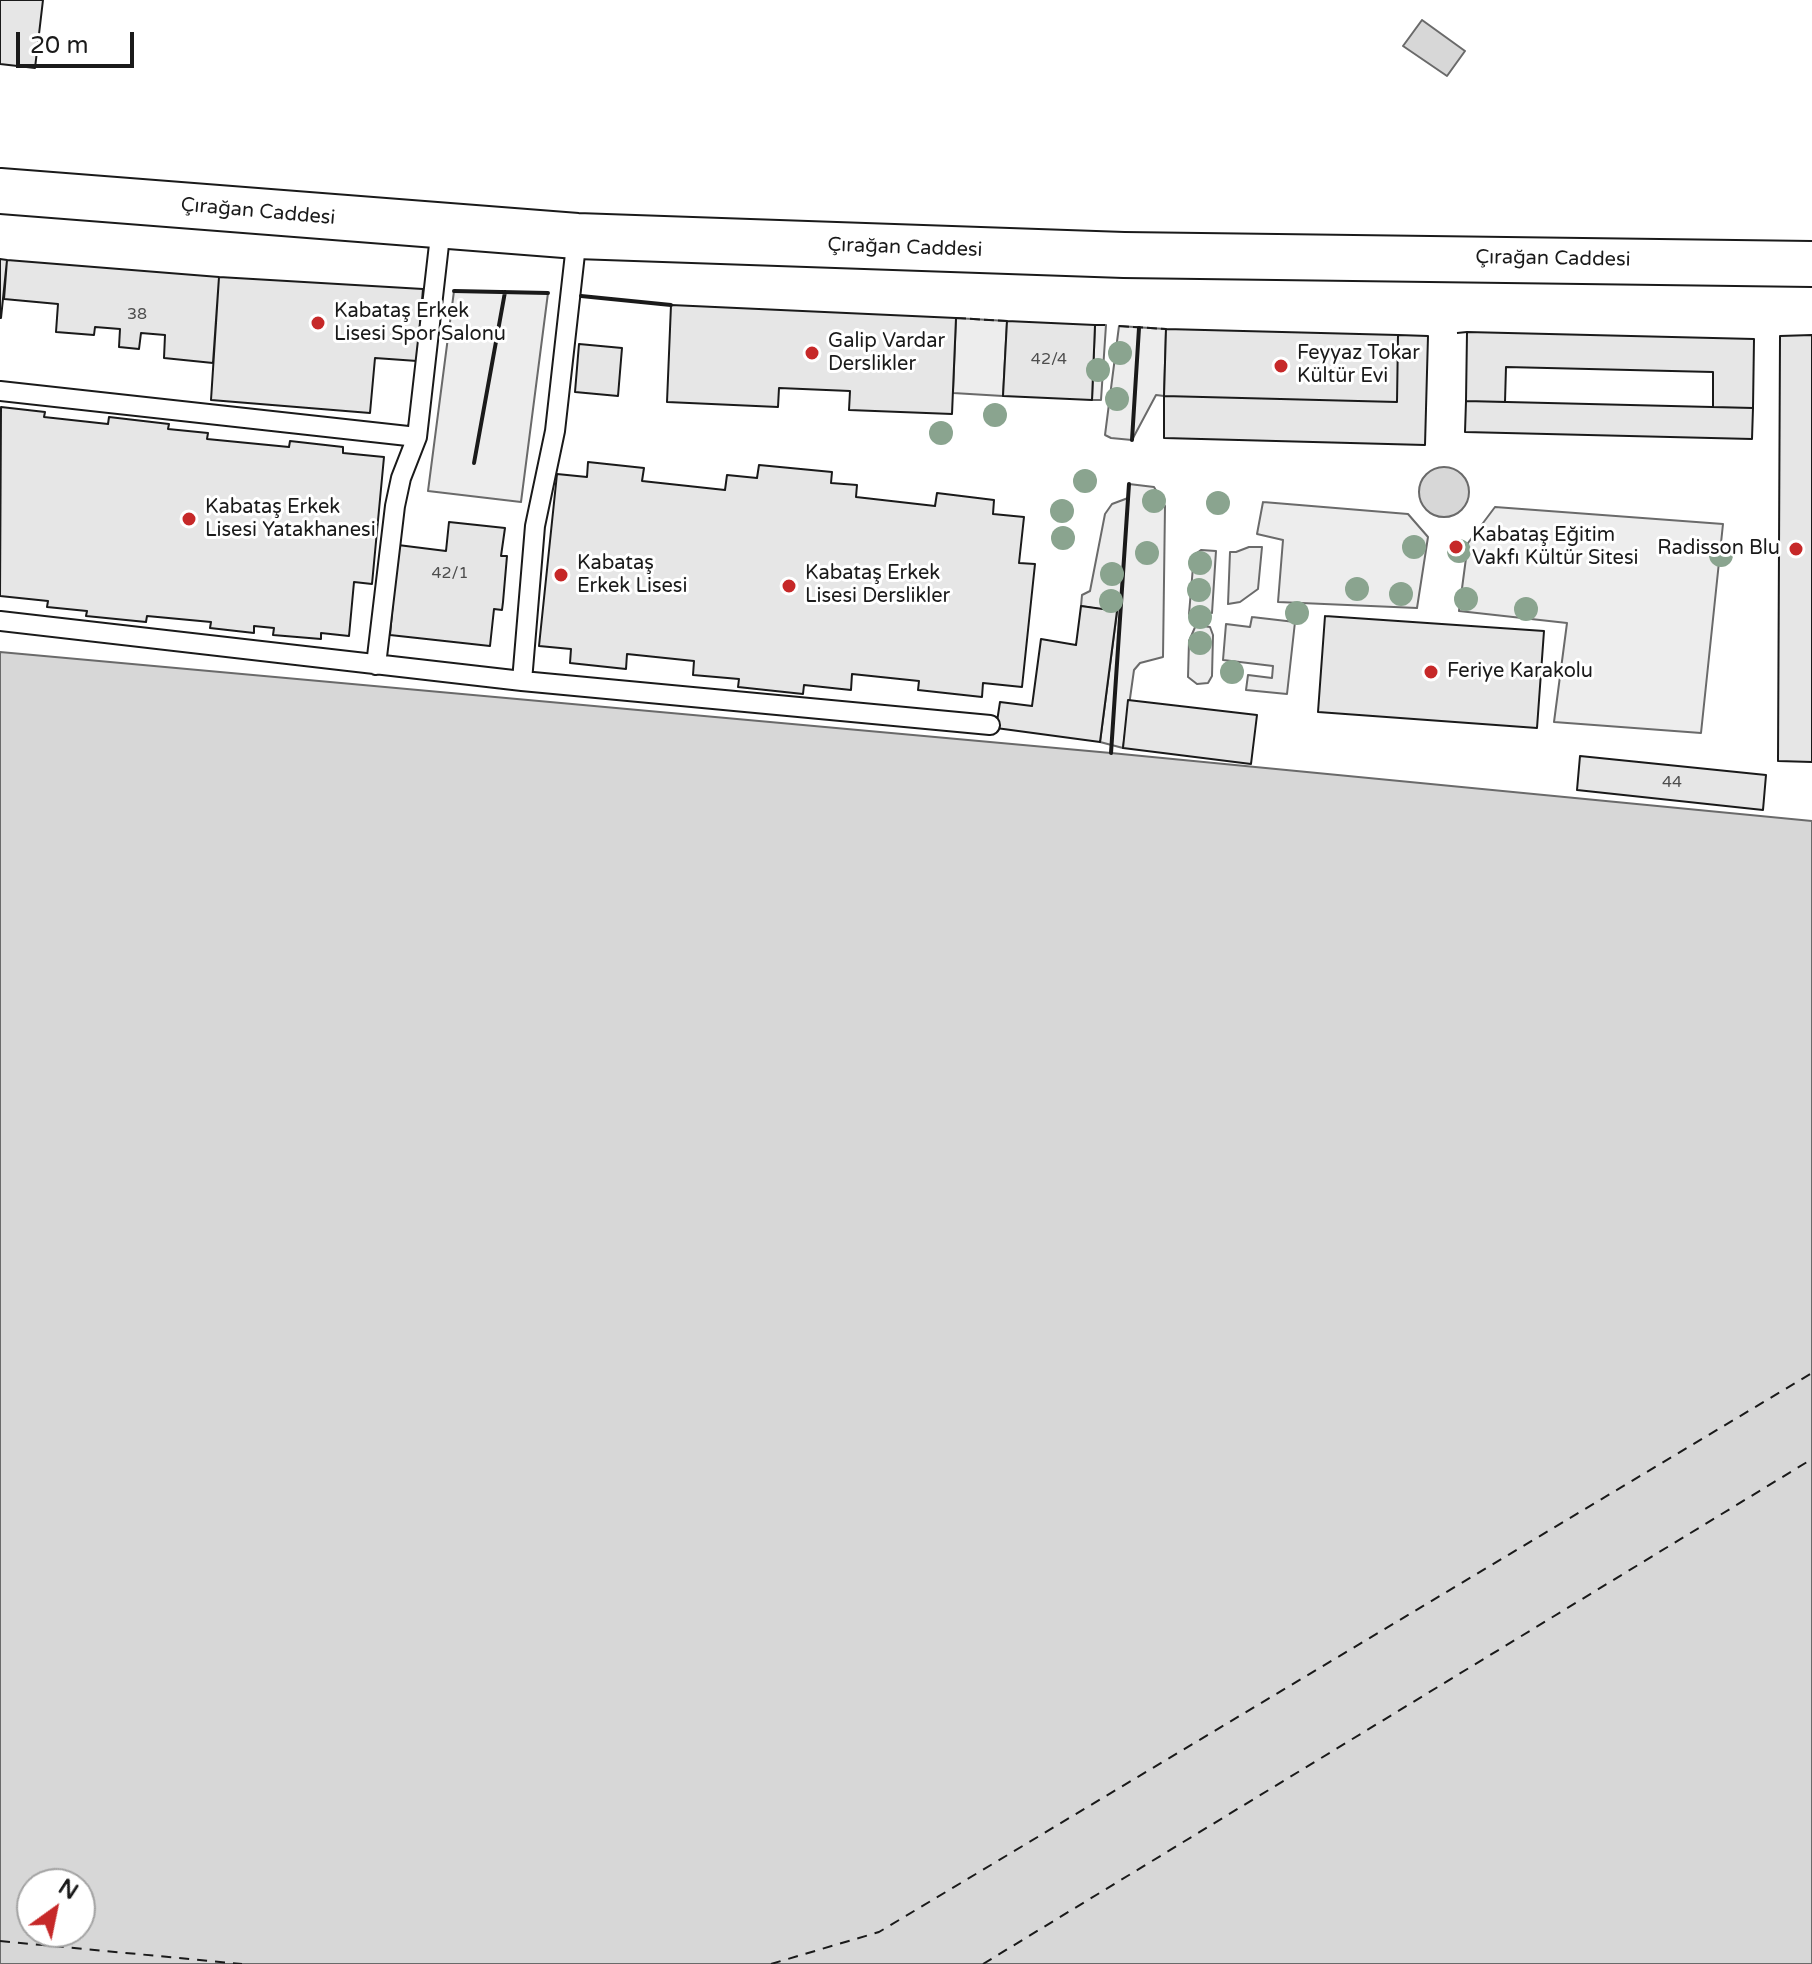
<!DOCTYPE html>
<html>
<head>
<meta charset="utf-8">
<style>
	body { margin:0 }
	#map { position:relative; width:1812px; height:1964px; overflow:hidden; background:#fff; font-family:"Varela Round",sans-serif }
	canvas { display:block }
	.north { position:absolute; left:16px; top:1868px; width:80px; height:80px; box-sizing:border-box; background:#fff; border:2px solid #a3a3a3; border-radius:50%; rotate:33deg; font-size:22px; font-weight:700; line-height:32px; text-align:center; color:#1a1a1a }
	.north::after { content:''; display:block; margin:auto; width:28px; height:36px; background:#c62828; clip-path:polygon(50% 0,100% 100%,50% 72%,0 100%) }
	.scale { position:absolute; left:16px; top:32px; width:118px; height:36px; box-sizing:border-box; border:4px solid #1a1a1a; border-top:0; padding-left:10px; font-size:24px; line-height:28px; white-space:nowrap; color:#1a1a1a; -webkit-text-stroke:6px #fff; paint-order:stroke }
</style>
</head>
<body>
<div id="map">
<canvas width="1812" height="1964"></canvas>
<div class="north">N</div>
<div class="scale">20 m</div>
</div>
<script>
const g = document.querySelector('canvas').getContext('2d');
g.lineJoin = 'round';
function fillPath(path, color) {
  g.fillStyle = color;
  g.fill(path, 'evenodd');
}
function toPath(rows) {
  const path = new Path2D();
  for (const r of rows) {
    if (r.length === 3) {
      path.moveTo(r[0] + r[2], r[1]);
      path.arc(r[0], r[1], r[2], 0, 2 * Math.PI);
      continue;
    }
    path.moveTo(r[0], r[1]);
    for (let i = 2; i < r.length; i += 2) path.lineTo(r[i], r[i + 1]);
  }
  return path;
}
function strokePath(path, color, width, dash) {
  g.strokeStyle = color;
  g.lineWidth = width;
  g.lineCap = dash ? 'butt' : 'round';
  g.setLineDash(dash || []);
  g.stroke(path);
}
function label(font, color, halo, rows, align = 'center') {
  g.font = font + ' "Varela Round",sans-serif';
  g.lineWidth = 6;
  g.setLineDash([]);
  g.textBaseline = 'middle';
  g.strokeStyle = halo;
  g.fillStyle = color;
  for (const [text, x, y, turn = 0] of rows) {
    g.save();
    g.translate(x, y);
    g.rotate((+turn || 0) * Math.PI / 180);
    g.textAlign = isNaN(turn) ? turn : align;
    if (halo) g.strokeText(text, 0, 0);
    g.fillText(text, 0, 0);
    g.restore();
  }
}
const built = toPath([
	[454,291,548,293,521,502,428,491,454,291],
	[956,318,1007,321,1003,396,953,393,956,318],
	[1095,325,1106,325,1101,400,1092,400,1095,325],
	[1119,326,1166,329,1164,396,1156,395,1132,440,1111,438,1105,435,1119,326],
	[1129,484,1154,487,1165,506,1163,657,1140,663,1134,670,1123,748,1100,742,1117,612,1081,606,1082,595,1090,591,1105,514,1112,504,1128,498,1129,484],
	[1263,502,1408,514,1428,537,1417,608,1278,602,1283,540,1257,534,1263,502],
	[1495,507,1723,524,1701,733,1554,722,1567,623,1459,611,1468,543,1495,507],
	[1249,547,1262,547,1258,589,1240,602,1228,604,1230,552,1236,552,1249,547],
	[1201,550,1216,551,1212,613,1189,614,1194,555,1201,550],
	[1252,617,1295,622,1287,694,1246,690,1248,675,1272,678,1273,666,1223,660,1226,624,1250,627,1252,617],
	[1196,625,1210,627,1213,635,1212,676,1208,683,1197,684,1188,677,1189,641,1196,625]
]);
fillPath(built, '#ededed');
strokePath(built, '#6a6a6a', 2);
const water = toPath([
	[1422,20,1465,51,1447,76,1403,46,1422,20],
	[1444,492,25],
	[0,652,1111,753,1812,821,1812,1964,0,1964,0,652],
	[32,1884,80,1884,80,1932,32,1932,32,1884]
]);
fillPath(water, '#d7d7d7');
strokePath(water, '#6a6a6a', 2);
strokePath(toPath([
	[0,1941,242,1964],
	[771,1964,879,1932,1812,1373],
	[983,1964,1812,1459]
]), '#1a1a1a', 2, [10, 8]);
const building = toPath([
	[0,0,43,0,35,68,0,64,0,0],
	[0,259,7,260,1,318,0,318,0,259],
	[7,260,219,277,213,363,164,358,165,335,141,333,139,349,119,347,120,329,95,327,94,335,56,332,58,304,4,299,7,260],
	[219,277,423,289,417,361,375,358,370,413,211,400,219,277],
	[671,305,956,318,952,414,849,410,850,391,779,388,778,407,667,402,671,305],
	[1007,321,1095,325,1092,400,1003,396,1007,321],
	[1166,329,1398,335,1397,402,1164,396,1166,329],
	[1467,332,1754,339,1753,408,1713,407,1713,372,1506,367,1505,402,1466,401,1467,332],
	[1398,335,1428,336,1425,445,1164,438,1164,396,1397,402,1398,335],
	[1812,335,1812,762,1778,761,1780,336,1812,335],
	[579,344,622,348,618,396,575,392,579,344],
	[1466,401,1753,408,1752,439,1465,432,1466,401],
	[1,407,45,412,44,417,108,424,109,417,169,424,168,429,208,433,207,439,289,447,290,441,343,447,343,453,384,457,372,584,354,582,349,636,321,633,321,639,273,635,274,628,254,626,254,633,210,628,211,622,147,616,146,622,86,616,87,611,47,607,48,601,0,596,1,407],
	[588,462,644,468,642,481,725,490,727,475,757,478,759,465,832,472,831,483,857,485,856,497,935,506,937,493,994,500,993,514,1024,517,1019,563,1035,564,1022,687,983,683,982,697,918,690,919,681,852,674,851,690,804,685,803,694,738,687,739,679,693,675,694,661,627,654,626,669,570,663,571,649,539,646,557,474,587,477,588,462],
	[449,522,505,528,501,556,507,556,503,602,502,610,494,609,490,646,390,635,398,545,446,551,449,522],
	[1081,606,1117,611,1100,742,996,728,1000,702,1032,706,1041,639,1076,645,1081,606],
	[1325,616,1544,631,1537,728,1318,712,1325,616],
	[1128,700,1257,715,1251,764,1123,748,1128,700],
	[1580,756,1766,775,1763,810,1577,790,1580,756]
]);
fillPath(building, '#e6e6e6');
strokePath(building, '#1a1a1a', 2);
const service = toPath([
	[0,391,417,437],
	[0,621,522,681,990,725],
	[376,665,395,506,401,478,417,437,441,227],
	[522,681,535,526,555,431,577,236]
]);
const primary = toPath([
	[0,191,577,236,1124,255,1812,264]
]);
strokePath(service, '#1a1a1a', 22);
strokePath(primary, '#1a1a1a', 48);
strokePath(service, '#fff', 18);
strokePath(primary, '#fff', 44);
strokePath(toPath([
	[956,318,1007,321],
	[1095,325,1106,325],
	[1119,326,1166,329],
	[1457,333,1467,332]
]), '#1a1a1a', 2, [10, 4]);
strokePath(toPath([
	[454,291,548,293],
	[581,296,671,305],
	[1132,440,1139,328],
	[474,463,505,292],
	[1111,753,1129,484]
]), '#1a1a1a', 4);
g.fillStyle = '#8aa48f';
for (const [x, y] of [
	[1120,353],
	[1098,370],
	[1117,399],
	[995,415],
	[941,433],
	[1085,481],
	[1154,501],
	[1218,503],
	[1062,511],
	[1063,538],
	[1414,547],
	[1459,551],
	[1147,553],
	[1721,555],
	[1200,563],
	[1112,574],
	[1357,589],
	[1199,590],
	[1401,594],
	[1466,599],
	[1111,601],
	[1526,609],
	[1297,613],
	[1200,617],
	[1200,643],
	[1232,672]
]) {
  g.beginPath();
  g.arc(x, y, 12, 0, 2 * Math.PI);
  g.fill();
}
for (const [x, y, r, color] of [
	[318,323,8,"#c62828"],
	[812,353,8,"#c62828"],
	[1281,366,8,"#c62828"],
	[189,519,8,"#c62828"],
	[1456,547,8,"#c62828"],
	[1796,549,8,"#c62828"],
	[561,575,8,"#c62828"],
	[789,586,8,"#c62828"],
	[1431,672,8,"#c62828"]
]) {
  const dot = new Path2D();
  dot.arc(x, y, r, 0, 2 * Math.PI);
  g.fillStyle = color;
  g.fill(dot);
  strokePath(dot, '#fff', 3);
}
label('16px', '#4d4d4d', null, [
	["38",137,315],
	["42/4",1049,360],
	["42/1",450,574],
	["44",1672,783]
]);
label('20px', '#1a1a1a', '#fff', [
	["Çırağan Caddesi",258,212,5],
	["Çırağan Caddesi",905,248,2],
	["Çırağan Caddesi",1553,259,1]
]);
label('20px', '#1a1a1a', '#fff', [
	["Kabataş Erkek",334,312],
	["Lisesi Spor Salonu",334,335],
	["Galip Vardar",828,342],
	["Derslikler",828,365],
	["Feyyaz Tokar",1297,354],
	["Kültür Evi",1297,377],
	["Kabataş Erkek",205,508],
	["Lisesi Yatakhanesi",205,531],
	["Kabataş Eğitim",1472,536],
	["Vakfı Kültür Sitesi",1472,559],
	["Radisson Blu",1780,549,"right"],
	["Kabataş",577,564],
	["Erkek Lisesi",577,587],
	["Kabataş Erkek",805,574],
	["Lisesi Derslikler",805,597],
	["Feriye Karakolu",1447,672]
], 'left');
</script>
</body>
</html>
